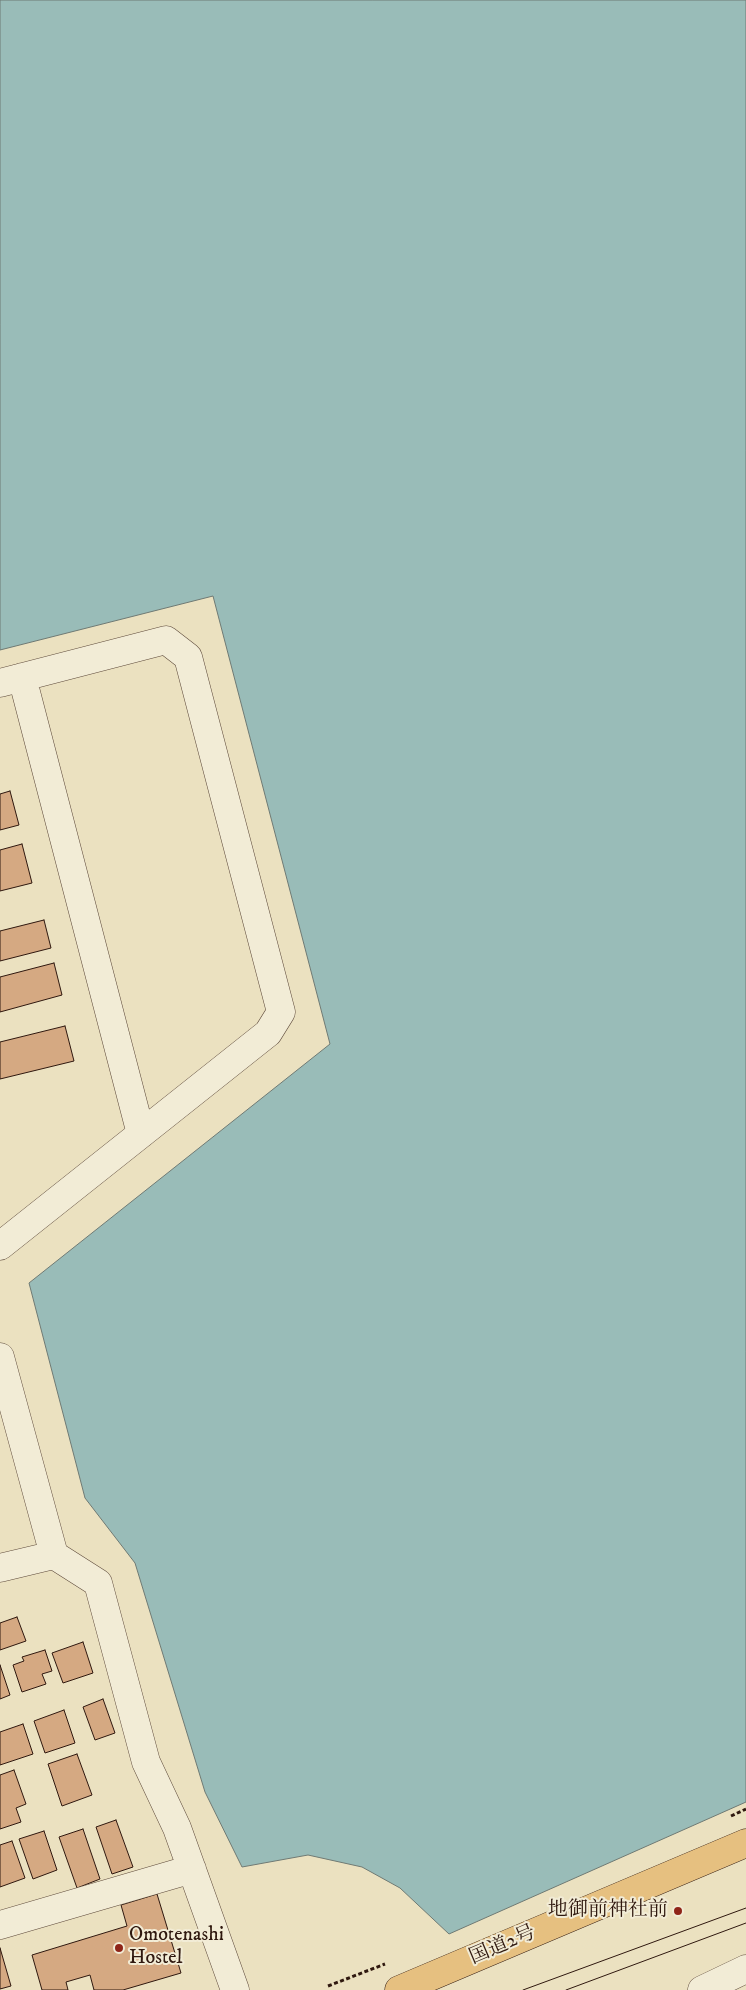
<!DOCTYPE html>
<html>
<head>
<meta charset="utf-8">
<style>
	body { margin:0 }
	canvas { display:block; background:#ebe1c0 }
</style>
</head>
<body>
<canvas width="746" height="1990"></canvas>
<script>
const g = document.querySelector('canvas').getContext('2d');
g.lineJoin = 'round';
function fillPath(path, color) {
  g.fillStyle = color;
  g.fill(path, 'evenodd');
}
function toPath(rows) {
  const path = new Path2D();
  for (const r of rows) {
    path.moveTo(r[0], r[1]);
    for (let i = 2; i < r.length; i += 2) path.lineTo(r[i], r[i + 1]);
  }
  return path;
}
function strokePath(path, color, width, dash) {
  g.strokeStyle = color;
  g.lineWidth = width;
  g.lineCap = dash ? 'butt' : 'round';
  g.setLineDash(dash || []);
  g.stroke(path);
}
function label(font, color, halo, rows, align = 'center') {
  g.font = font + ' "IM FELL DW Pica","Noto Serif JP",serif';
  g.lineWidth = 4;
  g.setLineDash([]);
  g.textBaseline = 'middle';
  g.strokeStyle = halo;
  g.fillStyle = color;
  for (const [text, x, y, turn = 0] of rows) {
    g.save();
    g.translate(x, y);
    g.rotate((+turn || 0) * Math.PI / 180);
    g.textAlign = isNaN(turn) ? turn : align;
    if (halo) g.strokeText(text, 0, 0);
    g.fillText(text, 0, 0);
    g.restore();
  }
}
const water = toPath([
	[0,0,746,0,746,1802,449,1934,400,1888,362,1867,308,1855,242,1867,205,1792,135,1563,85,1498,29,1283,330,1044,213,596,0,650,0,0]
]);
fillPath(water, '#99bcb8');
strokePath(water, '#6f7a74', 1);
const building = toPath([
	[10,791,19,825,0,830,0,794,10,791],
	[22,844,32,883,0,891,0,850,22,844],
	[44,920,51,948,0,961,0,931,44,920],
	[54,963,62,995,0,1012,0,977,54,963],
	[65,1026,74,1061,0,1079,0,1042,65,1026],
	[17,1617,26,1641,0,1650,0,1623,17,1617],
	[83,1642,93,1673,63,1683,52,1653,83,1642],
	[45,1650,52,1671,42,1674,46,1684,22,1692,13,1665,24,1661,22,1657,45,1650],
	[0,1665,10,1695,0,1699,0,1665],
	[103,1699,115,1733,95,1740,83,1707,103,1699],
	[64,1710,75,1743,45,1753,34,1721,64,1710],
	[23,1724,33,1754,0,1765,0,1732,23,1724],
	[77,1754,92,1795,62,1806,48,1764,77,1754],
	[14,1770,26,1804,16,1808,21,1822,0,1829,0,1775,14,1770],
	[116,1820,133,1867,112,1874,96,1827,116,1820],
	[83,1829,100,1879,77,1888,59,1837,83,1829],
	[44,1831,57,1870,33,1879,19,1839,44,1831],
	[12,1841,25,1878,0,1887,0,1845,12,1841],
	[157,1894,181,1973,123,1990,94,1990,90,1975,66,1982,68,1990,42,1990,32,1955,127,1926,121,1905,157,1894],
	[0,1948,11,1986,0,1989,0,1948]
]);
fillPath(building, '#d5a982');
strokePath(building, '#2f180f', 1);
const minor = toPath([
	[22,677,141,1134],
	[0,683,166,640,188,657,281,1012,268,1033,0,1246],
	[0,1357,54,1555,98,1583,146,1762,177,1828,235,1990],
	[0,1568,54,1555],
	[0,1925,192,1869],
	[702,1990,746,1969]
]);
const highway = toPath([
	[399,1990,746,1843]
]);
strokePath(minor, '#5e4a3b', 29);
strokePath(highway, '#2f180f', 29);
strokePath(toPath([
	[731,1816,746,1809],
	[328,1986,385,1964]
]), '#2f180f', 3, [4, 2.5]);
strokePath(minor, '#f2ecd6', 28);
strokePath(highway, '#e6c080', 28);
strokePath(toPath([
	[523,1990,746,1908],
	[566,1990,746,1923]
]), '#2f180f', 1);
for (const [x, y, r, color] of [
	[678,1911,5,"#8f2418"],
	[119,1948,5,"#8f2418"]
]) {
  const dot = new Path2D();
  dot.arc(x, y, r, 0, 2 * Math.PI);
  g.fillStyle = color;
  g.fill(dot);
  strokePath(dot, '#f2ecd6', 2);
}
label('20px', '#2f180f', '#f2ecd6', [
	["地御前神社前",668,1911],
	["Omotenashi",129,1936,"left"],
	["Hostel",129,1959,"left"]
], 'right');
label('20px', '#2f180f', '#f2ecd6', [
	["国道2号",503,1946,-23]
]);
</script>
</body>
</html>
